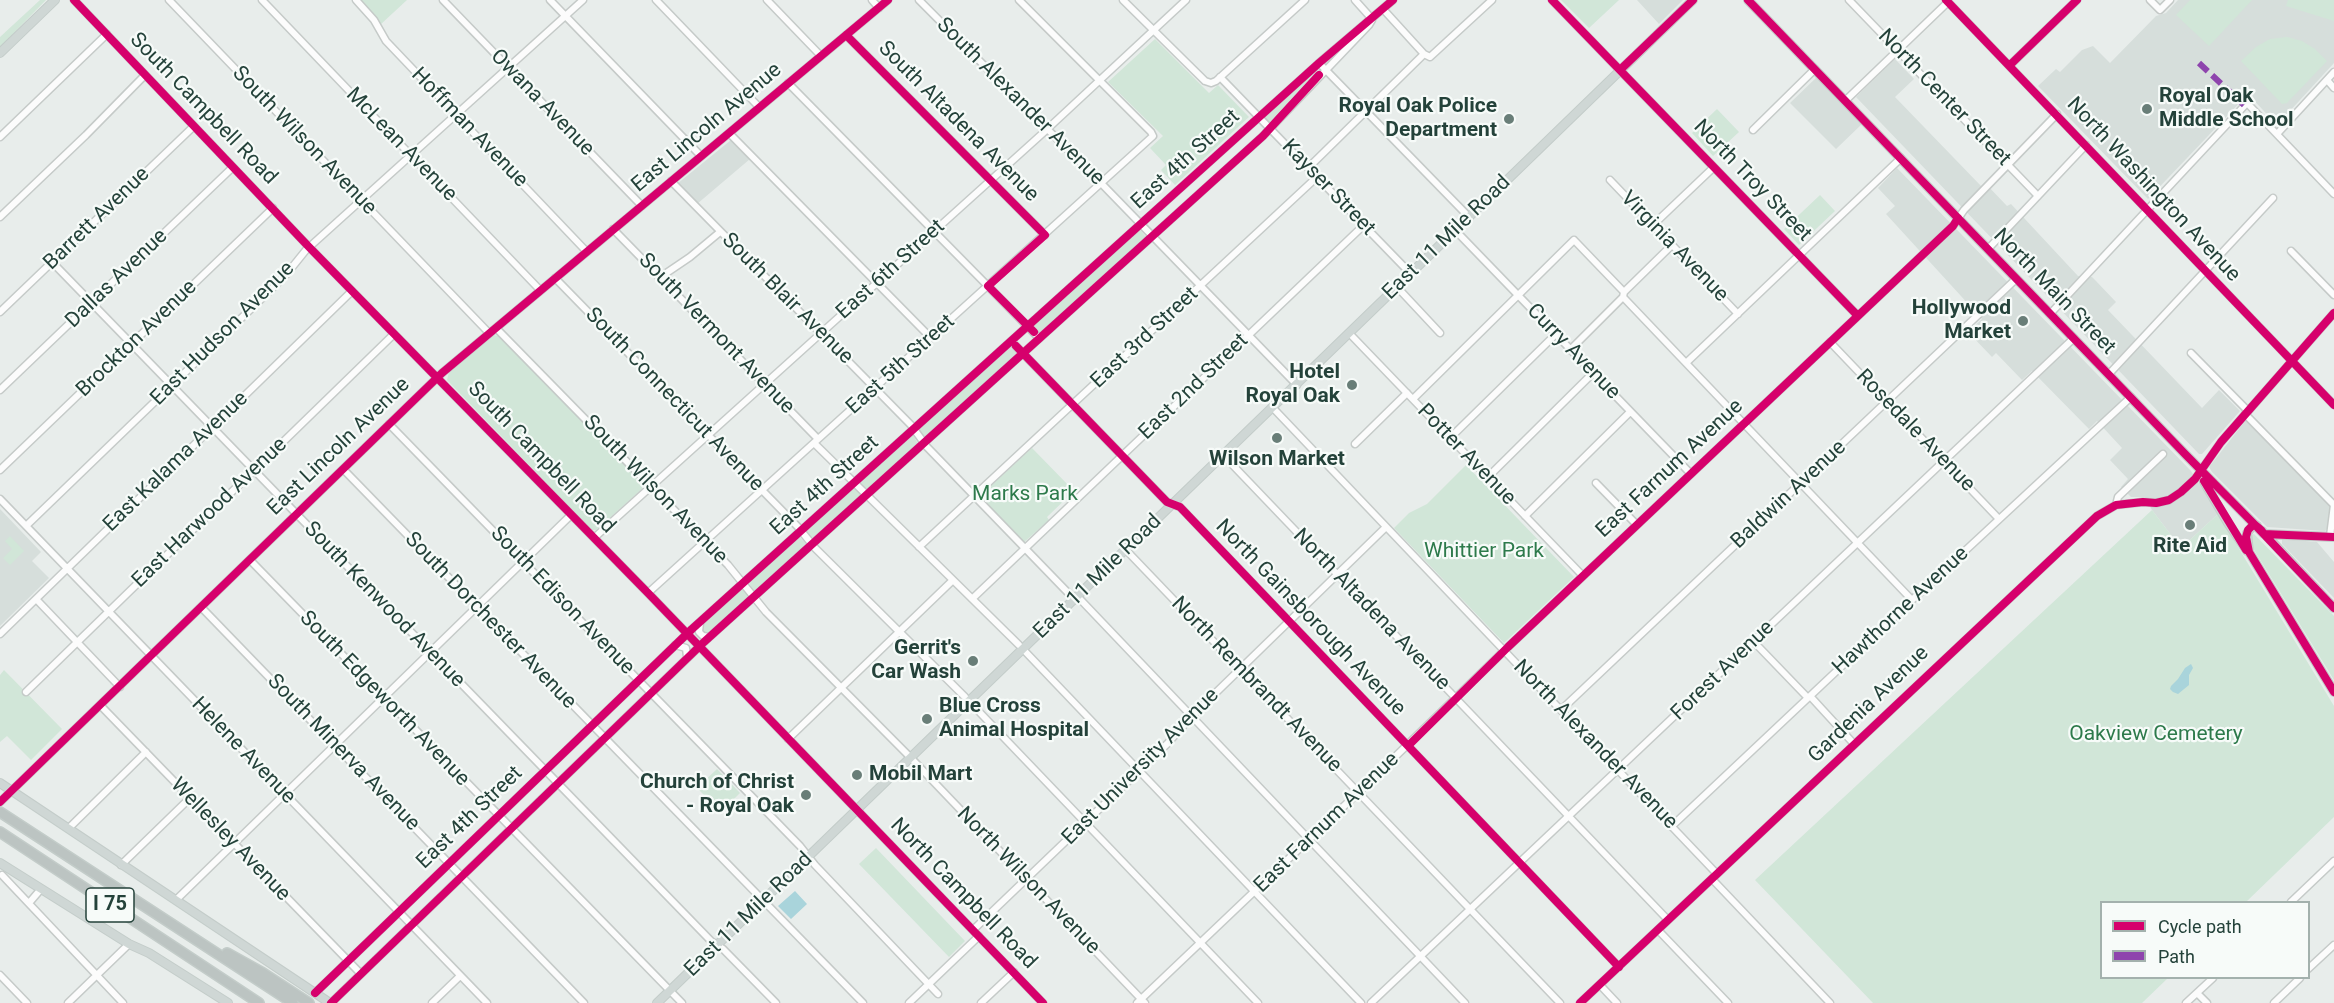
<!DOCTYPE html>
<html>
<head>
<meta charset="utf-8">
<style>
	body { margin:0 }
	#map { position:relative; width:2334px; height:1003px; overflow:hidden; background:#e8edeb; font-family:Roboto,sans-serif }
	canvas { display:block }
	.legend { position:absolute; left:2100px; top:901px; width:210px; height:78px; box-sizing:border-box; background:#f7fbf9; border:2px solid #a3b1ad; margin:0; padding:8px 10px; list-style:none; font-size:18px; color:#24423a }
	.legend li { display:flex; align-items:center; gap:12px; height:30px }
	.legend b { width:30px; border:2px solid #a3b1ad }
</style>
</head>
<body>
<div id="map">
<canvas width="2334" height="1003"></canvas>
<ul class="legend">
<li><b style="height:8px;background:#d6006c"></b>Cycle path</li>
<li><b style="height:8px;background:#8e44ad"></b>Path</li>
</ul>
</div>
<script>
const g = document.querySelector('canvas').getContext('2d');
g.lineJoin = 'round';
function fillPath(path, color) {
  g.fillStyle = color;
  g.fill(path, 'evenodd');
}
function toPath(rows) {
  const path = new Path2D();
  for (const r of rows) {
    path.moveTo(r[0], r[1]);
    for (let i = 2; i < r.length; i += 2) path.lineTo(r[i], r[i + 1]);
  }
  return path;
}
function strokePath(path, color, width, dash) {
  g.strokeStyle = color;
  g.lineWidth = width;
  g.lineCap = dash ? 'butt' : 'round';
  g.setLineDash(dash || []);
  g.stroke(path);
}
function label(font, color, halo, rows, align = 'center') {
  g.font = font + ' Roboto,sans-serif';
  g.lineWidth = 4.5;
  g.setLineDash([]);
  g.textBaseline = 'middle';
  g.strokeStyle = halo;
  g.fillStyle = color;
  for (const [text, x, y, turn = 0] of rows) {
    g.save();
    g.translate(x, y);
    g.rotate((+turn || 0) * Math.PI / 180);
    g.textAlign = isNaN(turn) ? turn : align;
    if (halo) g.strokeText(text, 0, 0);
    g.fillText(text, 0, 0);
    g.restore();
  }
}
fillPath(toPath([
	[1637,0,1683,0,1659,24],
	[2178,0,2334,0,2334,63,2277,125,2248,94,2148,199,2038,86,2056,69,2060,72,2082,50,2093,46,2110,63,2156,16,2166,13],
	[1895,59,1914,79,1895,97,1982,187,1986,184,2007,206,2011,204,2078,276,2092,277,2096,281,2116,302,2108,310,2202,408,2219,390,2240,411,2202,454,2199,454,1856,97],
	[1818,76,1862,124,1836,149,1790,103],
	[731,140,750,159,697,204,677,184],
	[1897,168,2191,471,2218,514,2181,548,2152,510,2145,497,2131,497,2121,487,2128,479,2110,460,2122,448,2097,421,2089,429,2032,371,2022,380,1996,353,1992,357,1968,332,1982,319,1886,214,1895,206,1878,188],
	[2246,420,2330,506,2328,528,2325,531,2267,527,2212,472,2209,467],
	[0,509,41,552,32,561,49,578,0,626],
	[2282,539,2317,542,2334,562,2334,598,2282,544]
]), '#d6dedb');
fillPath(toPath([
	[40,0,46,0,0,47,0,37],
	[359,0,407,0,380,25],
	[1561,0,1619,0,1589,28],
	[2190,0,2252,0,2209,46,2176,15],
	[2288,0,2334,0,2334,21,2286,6],
	[2287,37,2302,41,2315,49,2327,61,2287,103,2282,104,2241,61,2256,47,2270,39],
	[1155,39,1209,93,1218,85,1249,117,1175,185,1161,170,1166,165,1150,148,1163,136,1108,82],
	[1317,68,1319,72,1270,123,1268,123,1263,118,1264,116],
	[1717,109,1739,132,1713,156,1692,133],
	[1820,195,1835,211,1799,245,1784,229],
	[1137,231,1141,231,1145,236,1145,239,1041,333,1033,328,1033,325],
	[493,335,499,336,642,482,642,489,596,530,592,530,447,380,449,372],
	[1009,347,1017,352,1016,355,927,436,922,436,919,432,919,427],
	[913,435,918,444,868,489,865,489,860,484,860,481],
	[1032,448,1074,491,1047,517,1049,520,1023,543,980,498,981,495],
	[1466,465,1574,577,1504,643,1394,528,1409,513,1427,504],
	[855,488,860,493,860,497,815,537,810,538,806,530,852,489],
	[2152,510,2181,548,2218,514,2334,706,2334,817,2246,902,2102,902,2102,978,2168,978,2142,1003,1873,1003,1755,880],
	[2254,534,2334,616,2334,680,2253,548,2251,535],
	[10,536,24,551,10,565,3,558,12,549,5,541],
	[799,537,806,543,805,546,756,591,752,590,749,582],
	[741,589,744,589,749,595,746,599,708,634,702,633,700,626],
	[4,670,62,729,31,760,7,736,0,742,0,675],
	[717,769,740,793,721,812,697,788],
	[876,848,965,941,949,957,859,864]
]), '#d1e6d8');
fillPath(toPath([
	[2191,664,2193,668,2189,675,2189,685,2178,694,2173,692,2170,689,2171,686,2178,679,2185,668],
	[795,891,807,904,791,919,778,906]
]), '#a9d4db');
const minor = toPath([
	[74,0,309,247,648,593,1043,1003],
	[169,0,489,333],
	[262,0,540,290],
	[356,0,374,20,386,41,587,252],
	[443,0,642,206],
	[550,0,701,156],
	[656,0,759,107],
	[767,0,821,56],
	[872,0,879,8],
	[919,0,1098,180,1297,385],
	[1123,0,1205,81,1211,83,1216,81,1305,0],
	[1355,0,1372,19],
	[1552,0,1858,316],
	[1849,0,2038,196],
	[1946,0,2334,405],
	[2150,0,2160,10,2170,0],
	[1383,9,1424,54,1430,57,1492,0],
	[846,35,1045,235],
	[1319,63,1469,217],
	[2010,65,2077,0],
	[1220,77,1411,274],
	[2327,80,2334,88],
	[788,83,1039,338],
	[1845,101,1948,2],
	[1753,130,1815,69],
	[729,133,931,338],
	[2277,134,2334,72],
	[0,137,107,34],
	[1308,168,1424,54],
	[1610,180,1738,314],
	[671,181,911,425,927,447,1075,600],
	[0,217,86,135,145,75],
	[1653,225,1714,167],
	[613,229,818,439],
	[1455,230,1691,474],
	[1988,249,2086,145],
	[2291,251,2334,295],
	[52,262,711,941,723,949,776,1003],
	[555,278,798,527,815,548,965,697,1258,1003],
	[659,278,690,257,720,232],
	[1397,287,1440,333],
	[1623,297,1912,600],
	[0,312,194,126],
	[2050,314,2247,103,2334,194],
	[496,328,728,565,766,612,911,758,1145,1003],
	[1350,334,1583,576],
	[1011,341,1167,502,1180,507,1619,967],
	[1830,342,1999,519],
	[1570,350,1623,297,1624,292,1672,245],
	[2191,353,2248,411],
	[1686,363,1901,158],
	[2109,374,2273,198],
	[0,390,233,167],
	[1413,399,1574,240,1624,292],
	[1273,408,1717,874],
	[2245,414,2334,505],
	[389,424,800,846,815,865,938,994],
	[1450,438,1556,334],
	[814,443,1019,645,1361,1003],
	[1355,444,1407,393],
	[1224,456,1668,920],
	[343,469,863,1003],
	[0,470,273,208],
	[1488,477,1593,373],
	[1596,483,1637,525],
	[0,499,487,1003],
	[2116,505,2118,497,2163,454],
	[1525,516,1630,412],
	[26,526,285,276,306,250,583,0],
	[2330,536,2334,505],
	[594,538,1043,133,1186,0],
	[919,547,1317,177],
	[1126,550,1560,1003],
	[250,560,682,1003],
	[648,593,1153,136,1151,132,1019,0],
	[1078,597,1465,1003],
	[36,599,120,687],
	[972,599,1364,225],
	[201,607,584,1003],
	[700,623,699,632,703,636,709,637],
	[0,634,352,291],
	[1754,642,1808,698],
	[675,645,686,648,687,657],
	[26,692,394,334],
	[1810,696,1854,744],
	[100,705,361,974],
	[1561,710,2016,279],
	[788,739,953,580],
	[0,802,442,373,888,0],
	[1672,826,1912,600,2131,397],
	[69,828,146,752],
	[121,865,190,798],
	[2,875,123,1003],
	[1712,879,1830,1003],
	[176,900,571,515],
	[2291,902,2334,861],
	[29,903,41,889],
	[973,930,1167,744,1195,713,1386,527],
	[1658,930,1728,1003],
	[2308,969,2334,945],
	[0,975,27,1003],
	[1600,985,1617,1003],
	[315,993,692,629,1319,63,1393,0],
	[2197,993,2207,1003],
	[68,1003,129,944],
	[331,1003,704,642,1263,136,1369,25,1372,20],
	[432,1003,460,976],
	[909,1003,979,936],
	[981,1003,1014,972],
	[1137,1003,1363,788,1508,647,1953,226,1964,210,2057,114],
	[1371,1003,2074,338],
	[1580,1003,2097,516,2116,505,2143,502,2156,503,2169,500,2181,492,2195,479,2221,442,2334,313],
	[2186,1003,2213,978],
	[2274,1003,2300,978]
]);
const major = toPath([
	[1748,0,2186,455,2264,534],
	[0,53,55,0],
	[2201,471,2204,482,2228,523,2247,551],
	[2257,526,2254,524,2247,533,2249,552,2334,692],
	[2262,531,2334,608],
	[2262,531,2264,534,2334,537],
	[0,783,330,1003],
	[0,863,129,944,149,953,228,1003],
	[657,1003,1693,0]
]);
const highway = toPath([
	[0,812,293,1003],
	[0,832,259,1003],
	[227,953,263,973,309,1003]
]);
strokePath(minor, '#c5cac8', 9);
strokePath(major, '#c3ccc9', 10);
strokePath(highway, '#c3ccc9', 12);
strokePath(minor, '#fcfcfc', 6);
strokePath(major, '#cfd7d5', 8);
strokePath(highway, '#bcc4c2', 9);
strokePath(toPath([
	[2199,63,2244,105]
]), '#8e44ad', 6, [12, 6]);
strokePath(toPath([
	[74,0,309,247,648,593,1043,1003],
	[1552,0,1858,316],
	[1748,0,2186,455,2264,534],
	[1946,0,2334,405],
	[846,35,1045,235,988,286,1034,332],
	[2010,65,2077,0],
	[1620,70,1693,0],
	[1016,346,1167,502,1180,507,1619,967],
	[2204,481,2246,550],
	[2258,528,2334,608],
	[2260,529,2254,524,2248,530,2246,537,2249,552,2334,692],
	[2261,530,2264,534,2334,537],
	[1408,746,1508,647,1953,226,1958,218],
	[0,802,442,373,888,0],
	[315,993,692,629,1319,63,1393,0],
	[331,1003,704,642,1263,136,1319,75],
	[1580,1003,2097,516,2116,505,2143,502,2156,503,2169,500,2181,492,2195,479,2221,442,2334,313]
]), '#d6006c', 8);
for (const [x, y, r, color] of [
	[2147,109,6,"#697e78"],
	[1509,119,6,"#697e78"],
	[2023,321,6,"#697e78"],
	[1352,385,6,"#697e78"],
	[1277,438,6,"#697e78"],
	[2190,525,6,"#697e78"],
	[973,661,6,"#697e78"],
	[927,719,6,"#697e78"],
	[857,775,6,"#697e78"],
	[806,795,6,"#697e78"]
]) {
  const dot = new Path2D();
  dot.arc(x, y, r, 0, 2 * Math.PI);
  g.fillStyle = color;
  g.fill(dot);
  strokePath(dot, '#f7fbf9', 2);
}
for (const [x, y, w] of [
	[110,905,48]
]) {
  const box = new Path2D();
  box.roundRect(x - w / 2, y - 17, w, 34, 4.5);
  g.fillStyle = '#f7fbf9';
  g.fill(box);
  strokePath(box, '#24423a', 1.5);
}
label('bold 20px', '#24423a', null, [
	["I 75",110,905]
]);
label('bold 21px', '#24423a', '#f7fbf9', [
	["Royal Oak",2159,97,"left"],
	["Middle School",2159,121,"left"],
	["Royal Oak Police",1497,107],
	["Department",1497,131],
	["Hollywood",2011,309],
	["Market",2011,333],
	["Hotel",1340,373],
	["Royal Oak",1340,397],
	["Wilson Market",1277,460,"center"],
	["Rite Aid",2190,547,"center"],
	["Gerrit's",961,649],
	["Car Wash",961,673],
	["Blue Cross",939,707,"left"],
	["Animal Hospital",939,731,"left"],
	["Mobil Mart",869,775,"left"],
	["Church of Christ",794,783],
	["- Royal Oak",794,807]
], 'right');
label('21px', '#24423a', '#f7fbf9', [
	["North Center Street",1944,98,46],
	["South Alexander Avenue",1020,102,45],
	["Owana Avenue",542,103,46],
	["South Campbell Road",203,109,46],
	["South Altadena Avenue",958,122,45],
	["Hoffman Avenue",469,128,46],
	["East Lincoln Avenue",707,128,-40],
	["South Wilson Avenue",304,141,46],
	["McLean Avenue",401,145,46],
	["East 4th Street",1186,160,-42],
	["North Troy Street",1752,181,46],
	["Kayser Street",1328,188,46],
	["North Washington Avenue",2153,190,47],
	["Barrett Avenue",97,219,-44],
	["East 11 Mile Road",1447,238,-44],
	["Virginia Avenue",1674,247,46],
	["East 6th Street",891,270,-42],
	["Dallas Avenue",117,279,-44],
	["North Main Street",2054,292,46],
	["South Blair Avenue",787,299,45],
	["East Hudson Avenue",223,334,-45],
	["South Vermont Avenue",716,334,46],
	["East 3rd Street",1145,338,-43],
	["Brockton Avenue",137,339,-44],
	["Curry Avenue",1573,352,46],
	["East 5th Street",901,365,-42],
	["East 2nd Street",1194,387,-44],
	["South Connecticut Avenue",674,400,46],
	["Rosedale Avenue",1915,431,46],
	["East Lincoln Avenue",339,447,-44],
	["Potter Avenue",1466,455,46],
	["South Campbell Road",541,458,46],
	["East Kalama Avenue",176,462,-44],
	["East Farnum Avenue",1670,469,-43],
	["East 4th Street",825,486,-42],
	["South Wilson Avenue",655,490,46],
	["Baldwin Avenue",1789,495,-43],
	["East Harwood Avenue",210,513,-44],
	["East 11 Mile Road",1098,577,-44],
	["South Edison Avenue",562,601,46],
	["South Kenwood Avenue",384,605,46],
	["North Altadena Avenue",1371,610,46],
	["Hawthorne Avenue",1901,611,-43],
	["North Gainsborough Avenue",1310,618,46],
	["South Dorchester Avenue",490,621,46],
	["Forest Avenue",1723,671,-44],
	["North Rembrandt Avenue",1256,685,46],
	["South Edgeworth Avenue",384,699,46],
	["Gardenia Avenue",1869,705,-44],
	["North Alexander Avenue",1595,745,46],
	["Helene Avenue",243,751,46],
	["South Minerva Avenue",343,753,46],
	["East University Avenue",1141,767,-45],
	["East 4th Street",470,818,-44],
	["East Farnum Avenue",1327,823,-44],
	["Wellesley Avenue",230,840,46],
	["North Wilson Avenue",1028,881,46],
	["North Campbell Road",963,894,46],
	["East 11 Mile Road",749,915,-44]
]);
label('21px', '#2d7a4b', '#f7fbf9', [
	["Marks Park",1025,495],
	["Whittier Park",1484,552],
	["Oakview Cemetery",2156,735]
]);
</script>
</body>
</html>
